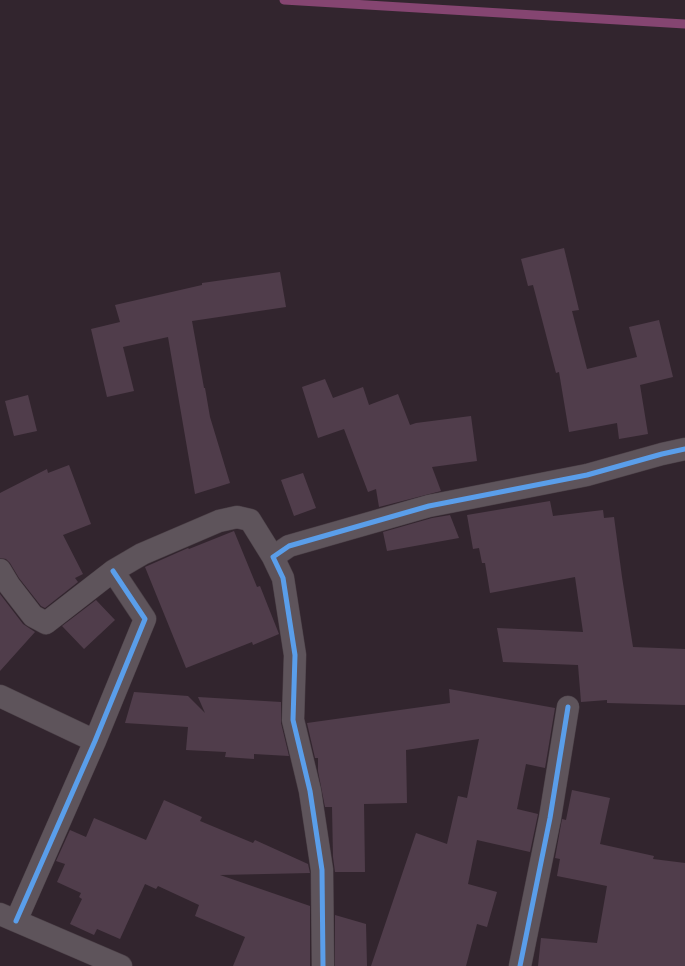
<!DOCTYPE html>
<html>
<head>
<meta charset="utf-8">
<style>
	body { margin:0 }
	canvas { display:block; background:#32252e }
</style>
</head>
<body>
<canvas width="685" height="966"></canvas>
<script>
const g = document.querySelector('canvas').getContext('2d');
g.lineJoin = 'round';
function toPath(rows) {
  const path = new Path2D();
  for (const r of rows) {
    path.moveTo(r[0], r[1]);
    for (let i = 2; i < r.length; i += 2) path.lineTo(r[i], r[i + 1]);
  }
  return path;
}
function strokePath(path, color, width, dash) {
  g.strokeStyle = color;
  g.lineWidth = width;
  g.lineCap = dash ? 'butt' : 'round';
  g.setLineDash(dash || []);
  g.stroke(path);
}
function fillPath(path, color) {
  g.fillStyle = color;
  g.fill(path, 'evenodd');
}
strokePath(toPath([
	[284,0,685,24]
]), '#854571', 9);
fillPath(toPath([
	[564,248,579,310,572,311,587,369,637,357,629,327,659,320,673,377,640,385,648,434,619,439,617,423,569,432,559,372,556,373,533,285,528,286,521,259],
	[280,272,286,307,192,321,204,388,205,388,210,417,230,483,195,494,168,337,123,347,134,391,107,397,91,329,120,322,115,305,202,285,202,283],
	[325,379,333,398,363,387,369,405,398,394,410,425,416,423,471,416,477,461,432,467,441,491,379,507,376,489,368,492,344,429,318,438,302,387],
	[28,395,37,431,14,436,5,401],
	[69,465,91,524,63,535,83,574,75,578,78,582,45,608,41,606,19,578,10,563,6,559,0,558,0,493,47,469,48,473],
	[303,473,316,508,294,516,281,480],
	[550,501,553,516,603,510,604,518,614,517,622,577,633,647,685,649,685,705,607,703,607,700,581,702,578,665,503,662,497,628,583,632,575,577,490,593,485,563,482,563,479,548,473,549,467,515],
	[450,515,459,538,387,551,383,532,432,518],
	[234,531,257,587,260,586,279,634,253,645,252,642,186,668,145,567,188,548,189,549],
	[0,594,23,624,35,632,0,671],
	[96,600,115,620,84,649,62,626],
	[449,689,555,708,545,768,526,764,517,809,538,814,530,852,477,840,468,884,497,892,487,927,477,924,466,966,371,966,416,833,447,844,458,796,467,798,479,739,406,750,407,803,364,804,365,872,335,872,333,857,332,807,325,807,318,771,318,758,315,758,307,723,450,703],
	[134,692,188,696,205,713,198,697,281,702,281,723,289,756,254,754,254,759,225,757,226,752,186,750,188,727,125,723],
	[572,790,610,798,600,844,654,856,653,859,685,863,685,966,538,966,541,938,597,943,607,886,557,876,560,859,555,858,562,819,566,820],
	[164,800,202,817,200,821,253,843,255,840,308,864,310,873,220,875,310,906,310,966,233,966,245,937,195,916,199,905,158,886,156,889,145,884,120,939,97,929,94,935,70,924,82,899,79,897,81,893,57,882,65,864,56,861,70,830,86,837,94,818,146,840],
	[335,915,366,924,367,966,335,966]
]), '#503d4b');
const minor = toPath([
	[0,570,9,585,33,616,46,623,113,571,142,554,219,521,237,517,250,520,273,557],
	[0,696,95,741],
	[0,914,121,966],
	[16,921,95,741,145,619,113,571],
	[323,966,322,870,310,791,293,720,295,655,283,578,273,557,289,546,429,506,587,475,662,454,685,449],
	[520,966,550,818,568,707]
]);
strokePath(minor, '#4c4148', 23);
strokePath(minor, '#5e545b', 22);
strokePath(toPath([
	[16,921,95,741,145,619,113,571],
	[323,966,322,870,310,791,293,720,295,655,283,578,273,557,289,546,429,506,587,475,662,454,685,449],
	[520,966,550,818,568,707]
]), '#5a9eea', 5);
</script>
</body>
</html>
